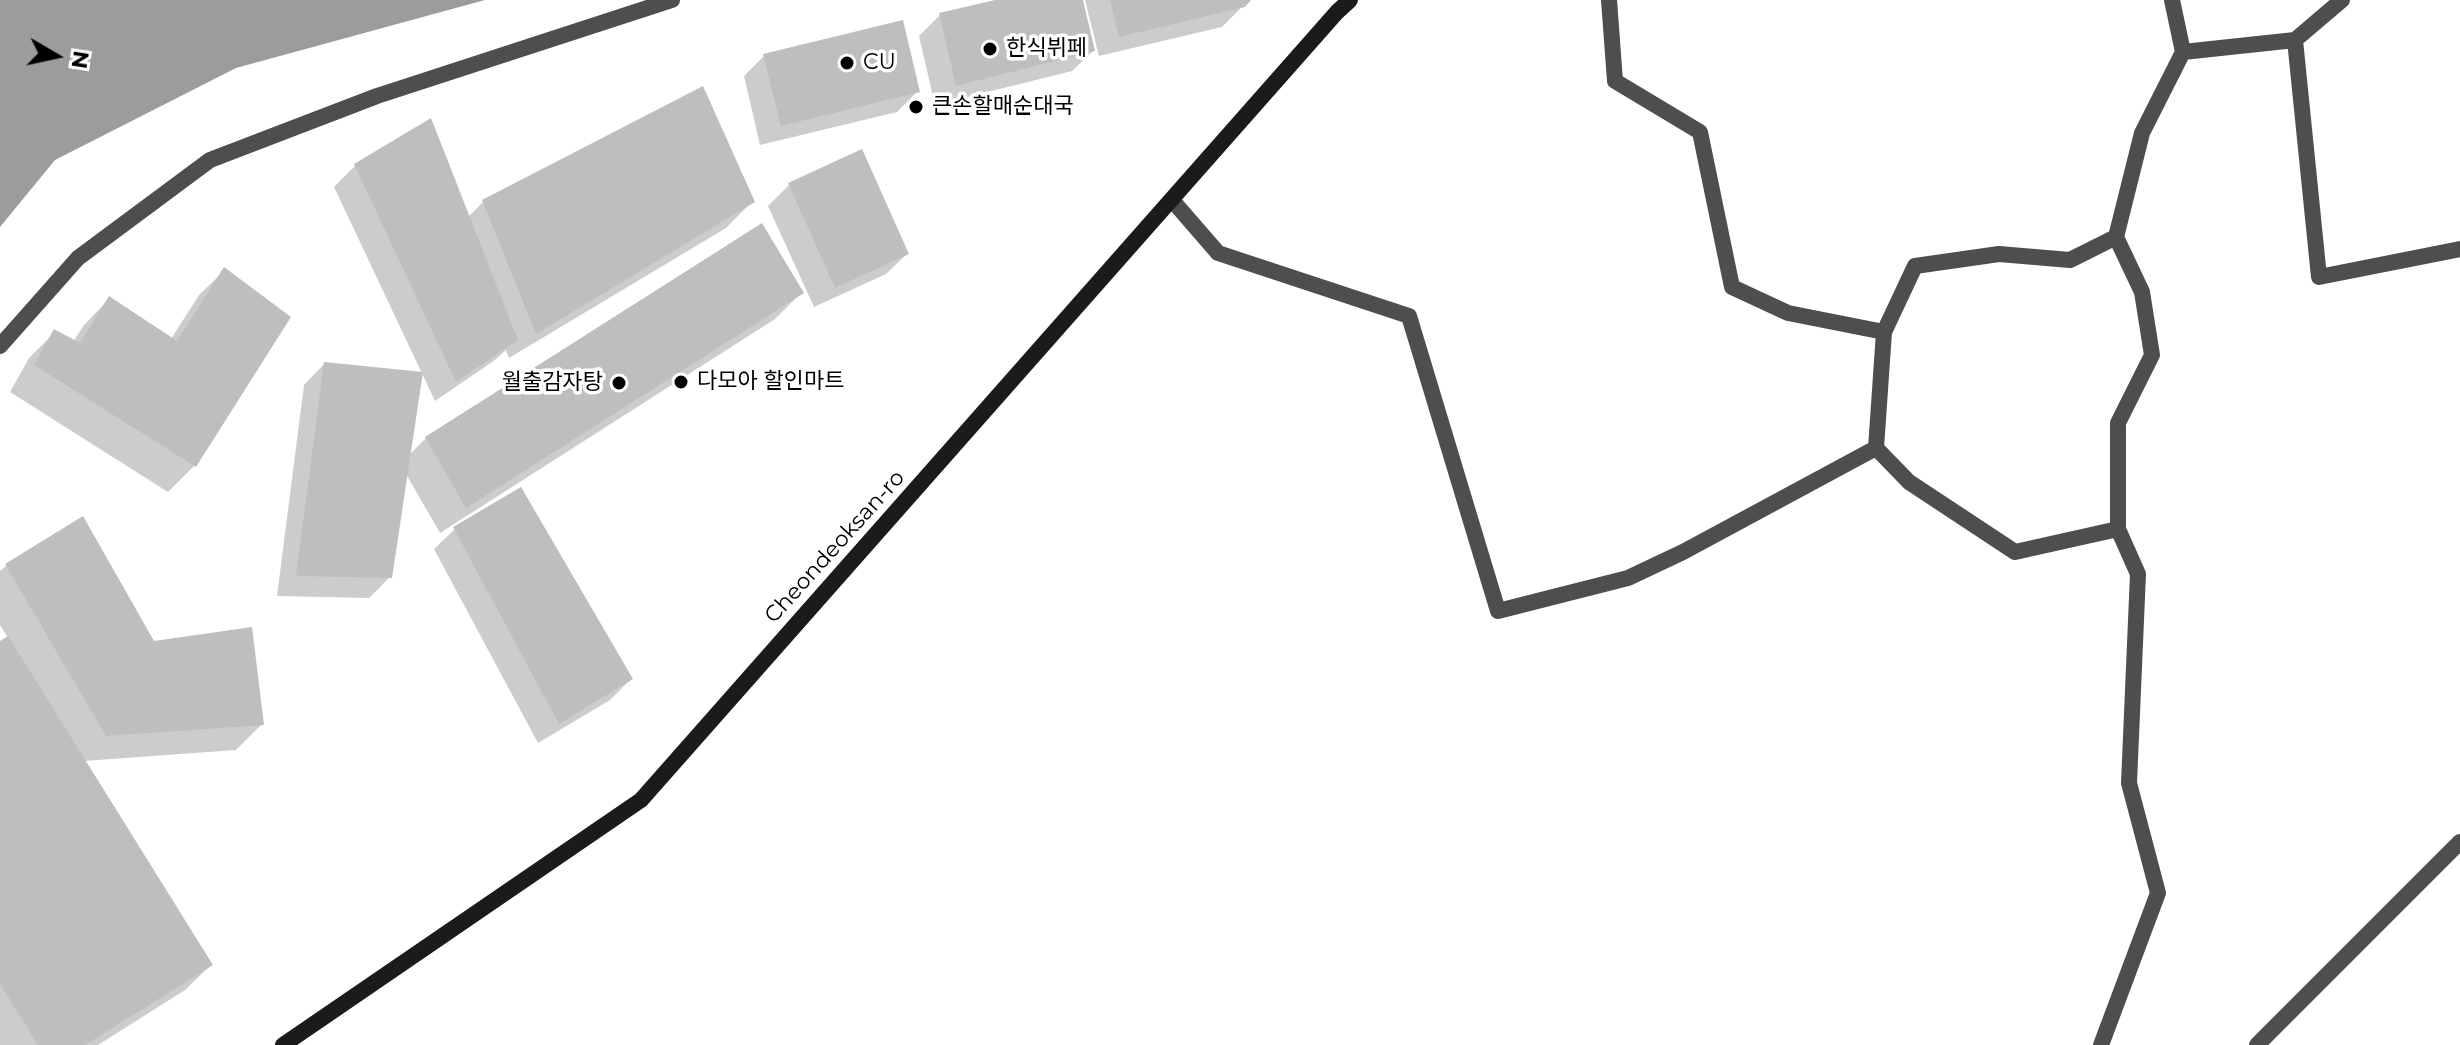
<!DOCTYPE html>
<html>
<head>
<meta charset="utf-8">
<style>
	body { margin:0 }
	#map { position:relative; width:2460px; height:1045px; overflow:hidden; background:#fff; font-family:Montserrat,sans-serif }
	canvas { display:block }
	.north { position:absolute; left:16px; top:16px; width:80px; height:80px; -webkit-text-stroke:6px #fff; paint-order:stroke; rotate:99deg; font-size:22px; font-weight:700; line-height:32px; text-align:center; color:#000 }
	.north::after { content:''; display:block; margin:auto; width:28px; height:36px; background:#000; clip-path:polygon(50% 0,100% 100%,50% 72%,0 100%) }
</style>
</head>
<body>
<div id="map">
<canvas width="2460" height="1045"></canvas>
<div class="north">N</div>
</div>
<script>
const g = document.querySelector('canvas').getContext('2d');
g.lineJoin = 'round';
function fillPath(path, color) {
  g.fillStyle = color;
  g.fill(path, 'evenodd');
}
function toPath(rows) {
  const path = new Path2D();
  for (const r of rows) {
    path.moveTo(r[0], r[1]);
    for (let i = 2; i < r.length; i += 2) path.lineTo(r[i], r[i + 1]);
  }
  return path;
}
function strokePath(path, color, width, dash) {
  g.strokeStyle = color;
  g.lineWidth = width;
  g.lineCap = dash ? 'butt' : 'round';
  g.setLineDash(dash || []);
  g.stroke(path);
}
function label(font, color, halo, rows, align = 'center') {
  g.font = font + ' Montserrat,"Noto Sans KR",sans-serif';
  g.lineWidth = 7;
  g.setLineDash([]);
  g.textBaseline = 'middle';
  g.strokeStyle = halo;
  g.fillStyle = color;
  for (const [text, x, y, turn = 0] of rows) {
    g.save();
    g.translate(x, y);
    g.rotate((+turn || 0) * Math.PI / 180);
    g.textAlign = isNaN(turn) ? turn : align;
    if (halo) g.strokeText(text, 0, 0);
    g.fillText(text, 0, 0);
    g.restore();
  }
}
fillPath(toPath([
	[0,0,485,0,236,68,55,160,0,227]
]), '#9c9c9c');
fillPath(toPath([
	[1003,0,1081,0,1093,51,1072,71,935,105,919,36,940,15],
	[1085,0,1249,0,1222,27,1099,56],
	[764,56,918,91,897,112,760,145,744,76],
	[430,121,468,217,483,202,752,202,726,228,509,358,506,350,495,360,435,401,334,187,355,166],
	[789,185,907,254,886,274,814,307,768,206],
	[225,270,288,317,194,466,168,492,10,392,29,358,55,332,73,342,84,325,109,299,171,339,199,295],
	[801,293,775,319,440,533,406,474,390,577,369,598,277,596,304,385,324,364,408,456,426,438],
	[82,519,153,643,262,724,236,750,84,761,211,965,185,990,98,1045,0,1045,0,643,8,638,0,625,0,571,6,566],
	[455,529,631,679,610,700,538,743,434,549]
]), '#0003');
fillPath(toPath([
	[995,0,1083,0,1095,51,956,86,939,13],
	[1110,0,1251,0,1245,7,1119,37],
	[903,20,920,92,781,126,763,54],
	[703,86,755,202,536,334,482,200],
	[431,118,518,340,456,382,354,164],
	[862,149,909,254,835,288,788,183],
	[762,223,804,293,466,508,425,437],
	[224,267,291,317,196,467,34,365,54,329,80,343,109,296,177,341],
	[324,362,423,372,392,578,296,576],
	[521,487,633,679,559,724,453,527],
	[83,516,154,641,252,627,264,725,106,736,5,564],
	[8,636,213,965,85,1045,38,1045,0,984,0,641]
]), '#bebebe');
strokePath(toPath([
	[0,346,78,258,210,160,377,96,672,0]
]), '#4e4e4e', 16);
strokePath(toPath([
	[1609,0,1615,81,1700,132,1732,287,1788,313,1884,332,1876,448,1909,482,2015,552,2118,529],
	[2172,0,2183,52],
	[2295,40,2319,277,2460,249],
	[1172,200,1218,253,1409,316,1498,611,1628,578,1683,552,1876,448],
	[1884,332,1915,266,1999,254,2070,260,2116,237],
	[2101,1045,2158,893,2129,783,2138,574,2118,529,2118,423,2152,355,2142,292,2116,237,2142,133,2183,52,2295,40,2342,0],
	[2257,1045,2460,842]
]), '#4e4e4e', 16);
strokePath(toPath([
	[283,1045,641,800,1337,12,1350,0]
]), '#1b1b1b', 16);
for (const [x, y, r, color] of [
	[990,49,8,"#000"],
	[847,63,8,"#000"],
	[916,107,8,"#000"],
	[681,382,8,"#000"],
	[619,383,8,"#000"]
]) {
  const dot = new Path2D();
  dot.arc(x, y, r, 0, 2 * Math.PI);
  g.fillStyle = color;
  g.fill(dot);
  strokePath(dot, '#fff', 3);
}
label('22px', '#000', '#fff', [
	["한식뷔페",1006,49],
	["CU",863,63],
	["큰손할매순대국",932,107],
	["다모아 할인마트",697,382],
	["월출감자탕",603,383,"right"]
], 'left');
label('22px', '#000', '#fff', [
	["Cheondeoksan-ro",835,547,-48]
]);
</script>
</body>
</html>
